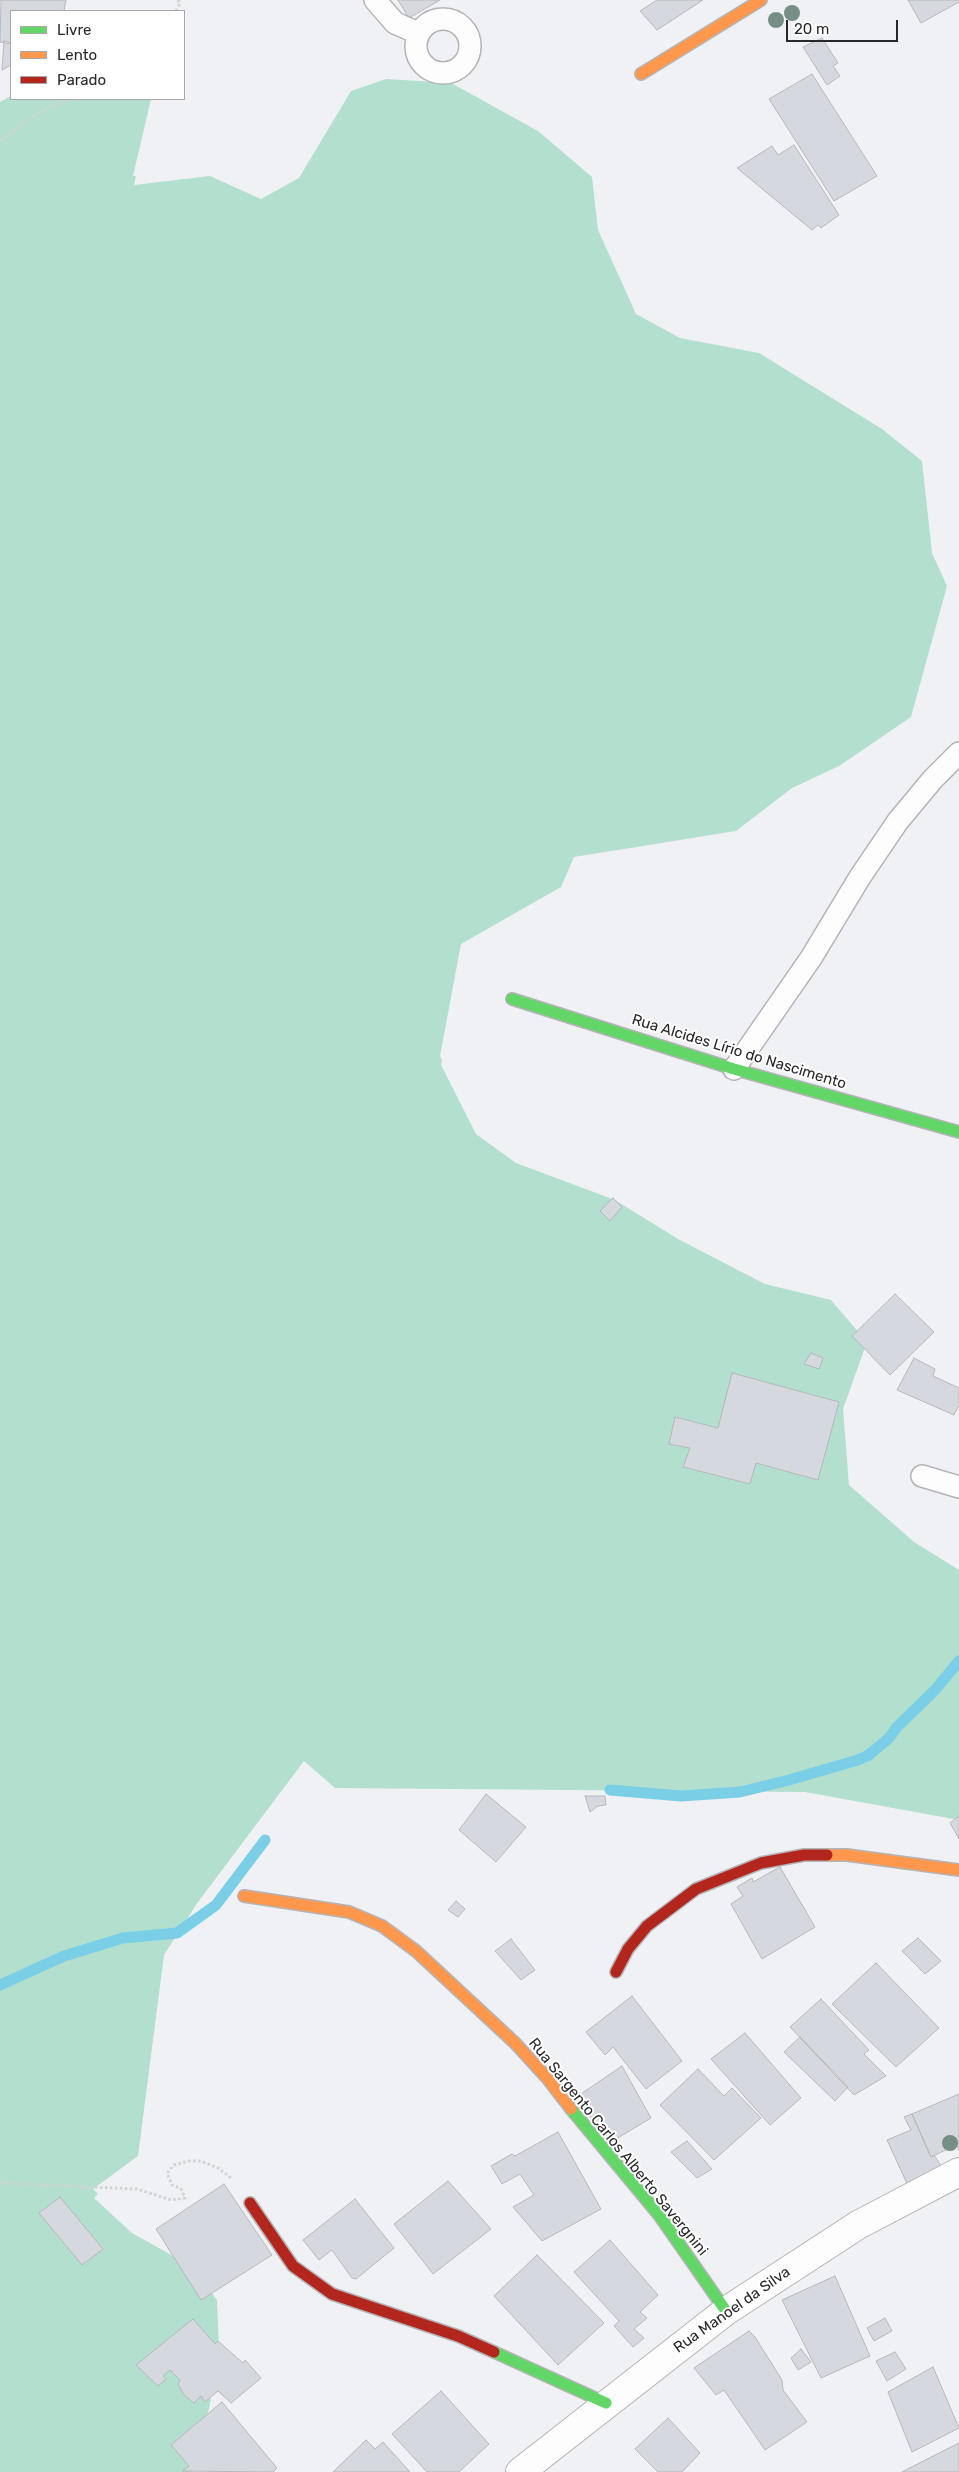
<!DOCTYPE html>
<html>
<head>
<meta charset="utf-8">
<style>
	body { margin:0 }
	#map { position:relative; width:959px; height:2472px; overflow:hidden; background:#f0f1f5; font-family:Rubik,sans-serif }
	canvas { display:block }
	.legend { position:absolute; left:10px; top:10px; width:175px; height:90px; box-sizing:border-box; background:#fff; border:1px solid #a9a9aa; margin:0; padding:6px 9px; list-style:none; font-size:15px; color:#27282a }
	.legend li { display:flex; align-items:center; gap:10px; height:25px }
	.legend b { width:25px; border:1px solid #a9a9aa }
	.scale { position:absolute; left:786px; top:20px; width:112px; height:22px; box-sizing:border-box; border:2px solid #27282a; border-top:0; padding-left:6px; font-size:15px; line-height:18px; white-space:nowrap; color:#27282a; -webkit-text-stroke:4px #fff; paint-order:stroke }
</style>
</head>
<body>
<div id="map">
<canvas width="959" height="2472"></canvas>
<ul class="legend">
<li><b style="height:6px;background:#63d668"></b>Livre</li>
<li><b style="height:6px;background:#ff974d"></b>Lento</li>
<li><b style="height:6px;background:#b3261e"></b>Parado</li>
</ul>
<div class="scale">20 m</div>
</div>
<script>
const g = document.querySelector('canvas').getContext('2d');
g.lineJoin = 'round';
function fillPath(path, color) {
  g.fillStyle = color;
  g.fill(path, 'evenodd');
}
function toPath(rows) {
  const path = new Path2D();
  for (const r of rows) {
    if (r.length === 3) {
      path.moveTo(r[0] + r[2], r[1]);
      path.arc(r[0], r[1], r[2], 0, 2 * Math.PI);
      continue;
    }
    path.moveTo(r[0], r[1]);
    for (let i = 2; i < r.length; i += 2) path.lineTo(r[i], r[i + 1]);
  }
  return path;
}
function strokePath(path, color, width, dash) {
  g.strokeStyle = color;
  g.lineWidth = width;
  g.lineCap = dash ? 'butt' : 'round';
  g.setLineDash(dash || []);
  g.stroke(path);
}
function label(font, color, halo, rows, align = 'center') {
  g.font = font + ' Rubik,sans-serif';
  g.lineWidth = 4;
  g.setLineDash([]);
  g.textBaseline = 'middle';
  g.strokeStyle = halo;
  g.fillStyle = color;
  for (const [text, x, y, turn = 0] of rows) {
    g.save();
    g.translate(x, y);
    g.rotate((+turn || 0) * Math.PI / 180);
    g.textAlign = isNaN(turn) ? turn : align;
    if (halo) g.strokeText(text, 0, 0);
    g.fillText(text, 0, 0);
    g.restore();
  }
}
fillPath(toPath([
	[386,79,451,83,538,131,592,177,598,230,636,314,680,338,759,353,882,429,922,461,932,553,947,586,911,717,839,766,792,788,736,831,574,857,561,887,461,944,440,1056,442,1060,441,1065,476,1134,516,1163,615,1200,678,1239,765,1284,831,1300,867,1342,843,1409,849,1485,914,1542,959,1570,959,1820,805,1792,335,1788,304,1761,198,1902,164,1955,138,2156,93,2189,98,2194,94,2198,132,2233,191,2266,217,2300,219,2348,209,2409,192,2472,0,2472,0,102,11,96,11,99,151,99,133,176,136,176,134,185,210,176,261,199,299,178,351,91]
]), '#b3dfce');
strokePath(toPath([
	[610,1790,681,1796,740,1792,789,1780,858,1760,869,1755,889,1738,897,1727,935,1690,959,1661],
	[0,1985,64,1956,123,1938,177,1933,216,1905,265,1840]
]), '#7acfe7', 11);
const building = toPath([
	[1,0,66,0,64,11,11,11,11,44,0,42,1,0],
	[398,0,440,0,409,18,398,0],
	[657,0,703,0,657,30,640,11,657,0],
	[908,0,959,0,959,2,921,23,908,0],
	[822,38,838,63,833,66,840,76,827,85,803,47,822,38],
	[4,41,11,43,11,65,2,70,4,41],
	[812,74,877,176,834,201,769,99,812,74],
	[794,145,839,215,821,228,818,225,812,230,737,168,772,146,778,155,794,145],
	[613,1198,622,1207,610,1221,600,1211,613,1198],
	[895,1294,934,1332,890,1375,852,1336,895,1294],
	[811,1353,823,1358,819,1369,804,1364,811,1353],
	[914,1358,935,1369,933,1376,959,1388,959,1405,954,1415,897,1390,914,1358],
	[732,1373,839,1402,818,1480,756,1463,750,1484,683,1467,690,1448,669,1444,675,1417,718,1428,732,1373],
	[486,1794,526,1827,496,1862,459,1830,486,1794],
	[585,1796,605,1796,606,1805,598,1806,590,1812,585,1796],
	[959,1816,959,1839,950,1823,959,1816],
	[780,1867,815,1927,762,1959,731,1904,743,1896,737,1887,752,1878,753,1882,780,1867],
	[456,1901,465,1909,458,1917,448,1910,456,1901],
	[918,1938,941,1961,925,1974,902,1951,918,1938],
	[511,1939,535,1970,521,1980,495,1951,511,1939],
	[876,1963,939,2028,896,2067,832,2004,876,1963],
	[632,1996,682,2061,646,2089,613,2047,605,2055,586,2032,632,1996],
	[821,1999,869,2050,864,2054,886,2076,854,2095,790,2027,821,1999],
	[745,2033,801,2098,770,2125,711,2059,745,2033],
	[800,2037,848,2087,835,2101,784,2052,800,2037],
	[622,2066,651,2118,611,2142,575,2098,622,2066],
	[698,2069,724,2096,732,2088,761,2118,714,2160,660,2105,698,2069],
	[959,2094,959,2150,956,2145,931,2157,912,2114,959,2094],
	[912,2114,931,2157,934,2155,945,2172,910,2190,887,2140,911,2130,904,2117,912,2114],
	[558,2132,601,2209,542,2241,513,2207,534,2195,520,2174,502,2184,491,2166,512,2154,515,2156,558,2132],
	[687,2141,712,2169,697,2178,671,2152,687,2141],
	[448,2181,491,2229,433,2274,394,2224,448,2181],
	[224,2184,272,2255,201,2300,156,2229,224,2184],
	[60,2197,103,2249,82,2265,39,2213,60,2197],
	[355,2199,394,2248,356,2279,352,2278,332,2250,319,2260,303,2240,355,2199],
	[610,2240,658,2295,640,2312,647,2318,634,2329,644,2338,633,2347,614,2326,619,2321,574,2272,610,2240],
	[537,2255,604,2323,558,2365,494,2296,537,2255],
	[835,2276,870,2356,821,2378,782,2300,835,2276],
	[885,2318,892,2331,874,2341,867,2328,885,2318],
	[193,2319,215,2344,218,2341,243,2363,245,2360,261,2378,231,2403,218,2391,205,2402,201,2396,194,2403,184,2395,178,2384,180,2380,170,2370,163,2376,166,2379,158,2386,136,2365,193,2319],
	[749,2331,755,2337,782,2380,783,2390,807,2422,765,2450,724,2390,716,2395,694,2368,749,2331],
	[801,2349,811,2362,798,2370,791,2358,801,2349],
	[895,2352,906,2369,887,2381,876,2361,895,2352],
	[933,2367,959,2428,912,2452,888,2392,933,2367],
	[441,2391,489,2444,459,2472,427,2472,392,2434,441,2391],
	[222,2402,277,2468,273,2472,182,2471,189,2466,171,2445,222,2402],
	[668,2418,700,2453,682,2472,658,2472,635,2449,668,2418],
	[366,2440,375,2449,383,2442,410,2472,333,2472,366,2440],
	[959,2443,959,2472,902,2472,945,2450,959,2443]
]);
fillPath(building, '#d6d8df');
strokePath(building, '#b7b8bb', 1);
const lane = toPath([
	[375,0,395,23,418,33],
	[443,46,27],
	[734,1069,811,958,860,877,898,821,933,779,959,753],
	[922,1476,959,1487]
]);
const street = toPath([
	[520,2472,726,2311,858,2225,959,2172]
]);
const fast = toPath([
	[512,999,734,1069,959,1132],
	[571,2109,659,2215,726,2311],
	[494,2352,606,2403]
]);
const slow = toPath([
	[641,74,761,0],
	[827,1855,847,1855,959,1870],
	[244,1896,349,1912,382,1926,416,1951,515,2043,547,2078,571,2109]
]);
const jam = toPath([
	[616,1972,628,1949,647,1926,696,1889,761,1863,804,1855,827,1855],
	[250,2203,293,2266,332,2294,458,2336,494,2352]
]);
strokePath(lane, '#b4b4b7', 24);
strokePath(street, '#b4b4b7', 30);
strokePath(fast, '#b4b4b7', 14);
strokePath(slow, '#b4b4b7', 14);
strokePath(jam, '#b4b4b7', 14);
strokePath(toPath([
	[176,11,180,3,178,0],
	[0,141,37,113,70,99],
	[0,2183,137,2189,171,2200,185,2198,181,2189,172,2185,167,2173,174,2165,189,2161,201,2161,218,2168,231,2178]
]), '#d3d3d4', 3, [2.5, 2.5]);
strokePath(lane, '#fdfdfe', 21);
strokePath(street, '#fdfdfe', 28);
strokePath(fast, '#63d668', 11);
strokePath(slow, '#ff974d', 11);
strokePath(jam, '#b3261e', 11);
g.fillStyle = '#758f87';
for (const [x, y] of [
	[792,13],
	[776,20],
	[950,2143]
]) {
  g.beginPath();
  g.arc(x, y, 8, 0, 2 * Math.PI);
  g.fill();
}
label('15px', '#27282a', '#fff', [
	["Rua Alcides Lírio do Nascimento",739,1052,17],
	["Rua Sargento Carlos Alberto Savergnini",618,2147,51],
	["Rua Manoel da Silva",732,2310,-35]
]);
</script>
</body>
</html>
